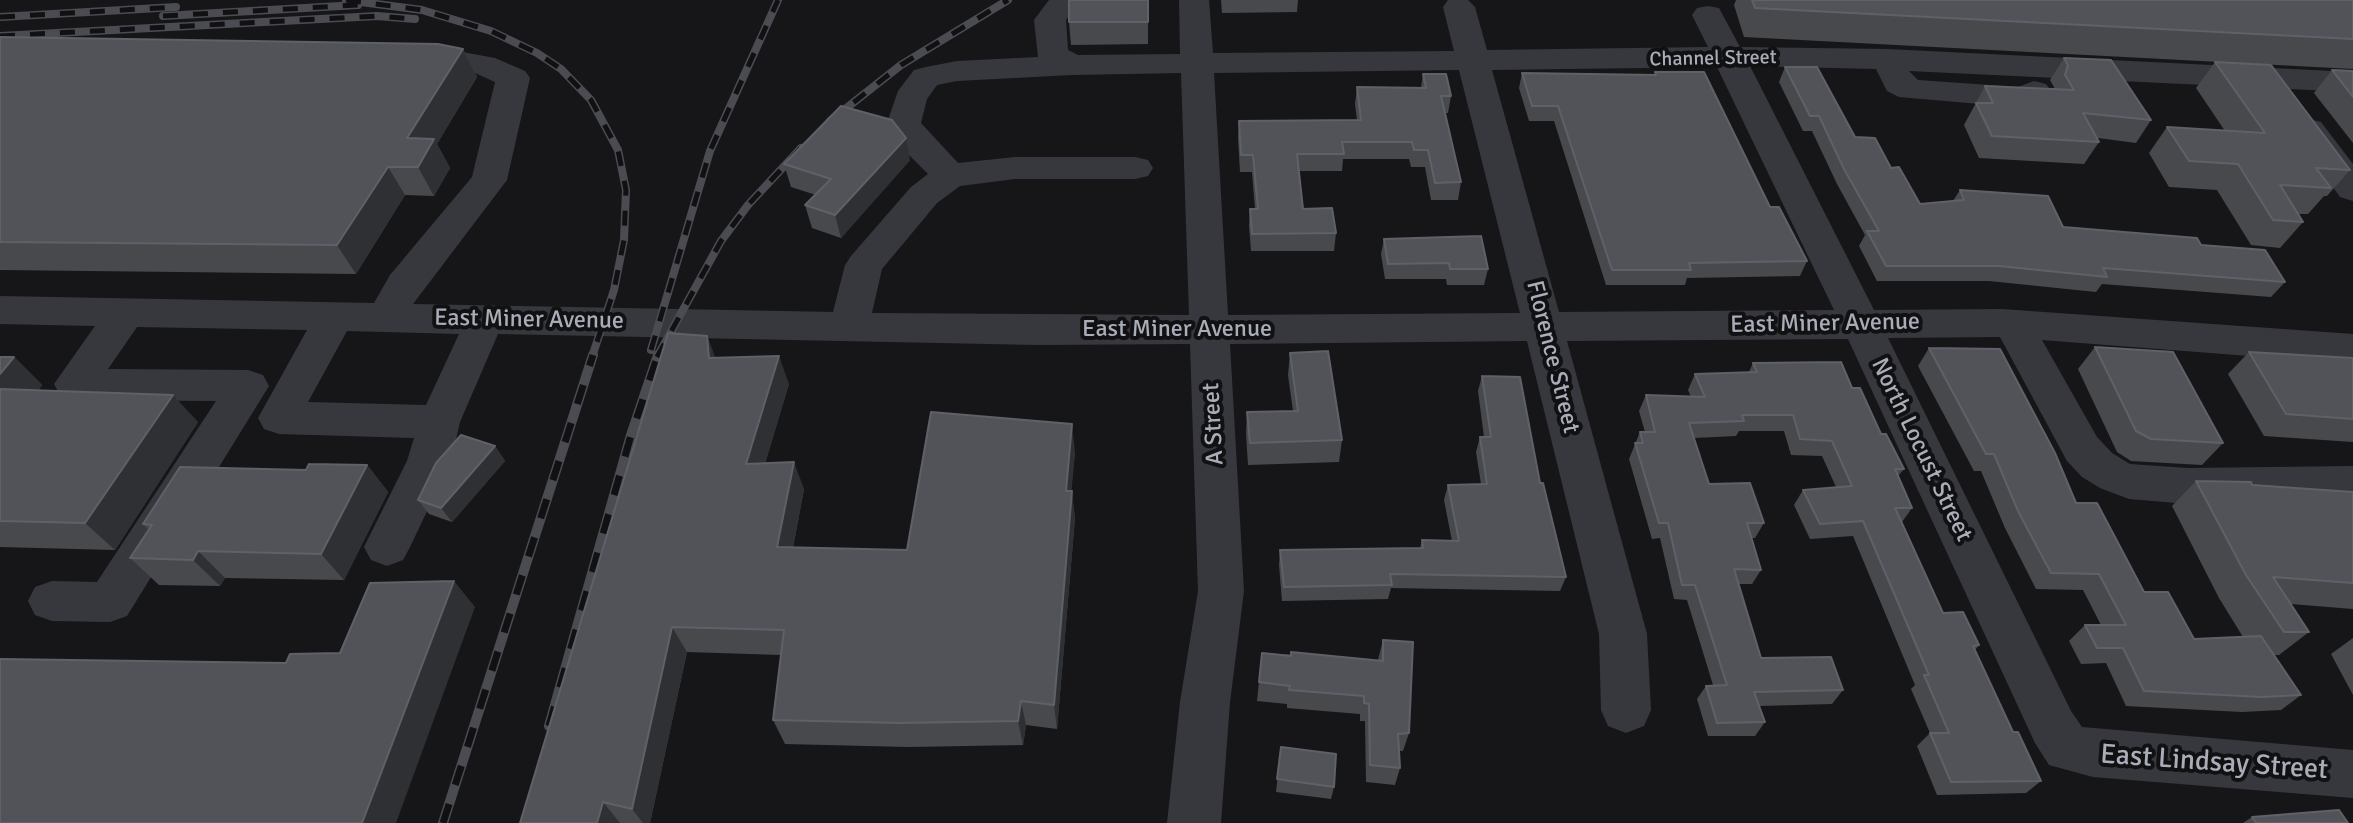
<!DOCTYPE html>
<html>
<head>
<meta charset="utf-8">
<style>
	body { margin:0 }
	canvas { display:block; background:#161618 }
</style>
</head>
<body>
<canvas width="2353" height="823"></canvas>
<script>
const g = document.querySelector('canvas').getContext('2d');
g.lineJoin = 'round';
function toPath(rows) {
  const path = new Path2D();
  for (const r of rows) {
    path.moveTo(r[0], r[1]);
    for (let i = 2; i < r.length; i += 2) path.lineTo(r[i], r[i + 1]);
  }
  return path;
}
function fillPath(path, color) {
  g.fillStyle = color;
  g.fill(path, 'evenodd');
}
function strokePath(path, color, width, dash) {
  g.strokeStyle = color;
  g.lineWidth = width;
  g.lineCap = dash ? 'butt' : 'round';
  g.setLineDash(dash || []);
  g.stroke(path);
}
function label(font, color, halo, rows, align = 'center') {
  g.font = font + ' Signika,sans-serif';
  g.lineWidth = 8;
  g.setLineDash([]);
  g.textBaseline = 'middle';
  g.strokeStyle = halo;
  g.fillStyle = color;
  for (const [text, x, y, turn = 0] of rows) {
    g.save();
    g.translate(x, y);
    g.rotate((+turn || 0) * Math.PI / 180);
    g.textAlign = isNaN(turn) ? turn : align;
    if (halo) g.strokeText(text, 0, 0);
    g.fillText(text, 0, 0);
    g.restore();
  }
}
fillPath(toPath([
	[1049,0,1080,0,1066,20,1068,50,1078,55,1180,54,1179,0,1209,0,1213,53,1454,51,1443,7,1448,0,1468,0,1475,7,1487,50,1708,47,1692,15,1697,8,1708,6,1719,8,1740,47,1887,49,2353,72,2353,92,1909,71,1918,80,2018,87,2034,81,2046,84,2051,91,2046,98,2038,105,2026,108,1899,97,1887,91,1876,69,1750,66,1874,310,2002,309,2353,334,2353,364,2042,340,2097,437,2112,453,2130,464,2188,468,2353,466,2353,502,2188,504,2129,499,2100,488,2082,477,2067,461,2000,337,1888,338,2071,711,2082,727,2353,750,2353,798,2093,777,2049,765,2035,743,1848,339,1567,341,1647,634,1651,710,1644,726,1626,733,1608,726,1601,710,1599,634,1527,341,1230,344,1244,591,1230,702,1221,823,1167,823,1180,702,1198,591,1190,344,1038,345,498,334,460,422,451,461,410,547,403,560,387,566,371,560,364,547,407,461,414,438,279,434,264,429,258,418,307,330,137,327,108,369,248,370,263,375,269,386,127,616,110,622,52,621,35,615,28,601,35,587,52,581,97,582,216,401,75,400,60,395,54,384,95,326,0,324,0,296,374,303,390,275,472,177,495,82,475,73,403,60,398,53,403,46,414,43,495,58,525,71,530,78,507,180,413,304,833,312,845,265,851,256,911,187,928,174,905,151,887,123,898,91,914,70,926,67,957,61,1038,57,1034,20,1049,0],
	[1717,67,1834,310,1559,312,1492,70,1717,67],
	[1459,70,1520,313,1228,315,1214,73,1459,70],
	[1181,73,1189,315,872,313,882,269,937,203,960,186,1015,179,1135,179,1148,176,1153,168,1148,160,1135,157,1015,157,958,163,921,123,927,99,937,85,957,81,1072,75,1181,73],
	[347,331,459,334,426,405,308,402,347,331],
	[2309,119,2321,122,2353,164,2353,201,2340,197,2292,130,2297,122,2309,119]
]), '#37383d');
const railFar1 = toPath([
	[346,0,422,10,491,31,537,53,561,69,591,100,618,150,626,190,624,240,614,290,592,357],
	[163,16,358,5],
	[0,17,176,7],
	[0,36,377,16,415,19],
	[830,121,901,65,1008,0],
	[651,350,710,151,778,0],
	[657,357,721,241,748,205,801,148]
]);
const rail = toPath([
	[549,726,631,435,658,355],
	[443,823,593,355]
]);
strokePath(railFar1, '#4a4c52', 8);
strokePath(rail, '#4a4c52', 10);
strokePath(railFar1, '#111113', 5, [15]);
strokePath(rail, '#111113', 7, [20]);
fillPath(toPath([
	[1148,0,1148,44,1071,45,1069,22],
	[1221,0,1298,0,1297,12,1222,13],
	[1736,0,2353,0,2353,69,1744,37,1734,5],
	[0,37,463,49,477,77,437,144,450,168,434,196,405,195,356,274,0,270],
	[2064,58,2151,120,2136,143,2098,138,2099,142,2084,164,1979,158,1964,125,1985,86,2054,89,2054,87,2050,80],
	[2215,62,2350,170,2327,196,2324,196,2308,214,2298,214,2303,222,2280,248,2251,245,2217,190,2169,187,2149,153,2167,127,2225,131,2196,88],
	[1785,67,1855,137,1891,168,1920,204,1953,201,1960,190,2063,227,2201,245,2285,282,2271,297,2102,284,2096,292,1989,281,1877,281,1859,246,1865,235,1837,184,1812,131,1803,131,1779,82],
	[2332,70,2353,71,2353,143,2314,93],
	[1655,72,1770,207,1807,261,1800,276,1687,278,1685,285,1606,285,1554,121,1529,121,1519,88,1522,73,1654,75],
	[1423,74,1451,96,1448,113,1445,113,1461,182,1458,200,1431,200,1425,167,1411,167,1409,159,1343,159,1342,171,1299,171,1303,209,1336,233,1334,251,1251,251,1249,226,1250,209,1255,209,1252,172,1240,172,1238,138,1239,121,1357,120,1355,104,1357,87,1421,88],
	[910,160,841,238,812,228,805,205,816,195,791,187,784,164],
	[1384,239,1488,269,1484,285,1447,285,1446,279,1385,279,1381,254],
	[707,336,715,358,789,384,765,463,804,489,793,548,907,550,1075,452,1071,491,1075,518,1057,729,1026,725,1023,745,908,747,785,744,773,720,781,655,687,652,650,823,520,823],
	[2095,347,2223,443,2202,465,2131,461,2117,452,2078,369],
	[1929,348,2076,503,2144,592,2194,639,2243,637,2219,598,2172,506,2196,481,2353,492,2353,609,2291,604,2309,632,2279,655,2274,655,2301,695,2281,710,2242,712,2126,706,2106,663,2081,664,2069,641,2085,625,2101,625,2083,590,2036,589,2005,528,1981,471,1974,471,1918,366],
	[2249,352,2353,358,2353,442,2264,436,2228,374],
	[1290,353,1342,440,1339,462,1248,465,1246,434,1247,412,1293,411,1288,375],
	[0,357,14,357,42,385,38,391,198,422,115,550,0,547],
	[1753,363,1852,388,1904,469,1898,476,1912,508,1902,522,1943,613,1979,645,1975,650,2013,732,2041,781,2026,793,1937,795,1917,746,1930,733,1911,689,1915,685,1853,536,1810,539,1794,505,1803,490,1836,487,1822,456,1791,455,1784,431,1739,431,1736,436,1694,438,1709,484,1764,523,1755,538,1752,538,1761,570,1752,584,1739,584,1761,658,1843,690,1832,704,1759,706,1765,722,1755,736,1708,736,1697,699,1706,686,1713,685,1687,600,1674,599,1660,538,1652,539,1629,459,1640,432,1645,432,1639,411,1646,395,1691,397,1688,390,1695,374,1749,372],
	[1482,376,1540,483,1566,577,1560,591,1391,588,1388,599,1282,601,1279,565,1280,550,1420,548,1422,540,1452,541,1444,500,1448,485,1481,484,1476,452,1480,437,1484,437,1478,391],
	[495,446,505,461,452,522,429,514,418,500],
	[367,465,388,492,344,580,225,578,220,586,159,585,130,558,149,530,143,524,306,470],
	[2353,638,2353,695,2331,654],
	[1383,640,1409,733,1403,751,1399,751,1400,768,1395,785,1366,782,1365,721,1360,721,1360,714,1287,708,1287,704,1257,701,1262,653,1378,660],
	[1281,747,1334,787,1331,799,1276,792],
	[2252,817,2348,823,2243,823]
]), '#47494d');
fillPath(toPath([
	[463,49,477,77,437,144,450,168,434,196,418,167,407,138],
	[906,138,910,160,841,238,835,215],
	[388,167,405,195,356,274,337,245],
	[707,336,718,365,709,358],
	[779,356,789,384,757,491,746,464],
	[14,357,42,385,18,417,0,400,0,374],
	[173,395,198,422,115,550,85,523],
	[1072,424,1075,452,1069,518,1066,491],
	[495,446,505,461,452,522,441,508],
	[794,462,804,489,788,574,777,547],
	[367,465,388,492,344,580,321,554],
	[1072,491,1075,518,1057,729,1054,705],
	[198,551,225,578,220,586,193,560],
	[454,581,475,607,396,823,362,823],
	[672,627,687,652,650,823,643,823,632,809],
	[1021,701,1026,725,1023,745,1018,721],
	[603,802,620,823,597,823]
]), '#2f3033');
const building = toPath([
	[1069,0,1148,0,1148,22,1069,22,1069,0],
	[1752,0,2353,0,2353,39,1755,8,1752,0],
	[0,37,438,44,463,49,407,138,434,139,418,167,388,167,337,245,0,242,0,37],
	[2064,58,2111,60,2151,120,2083,113,2099,142,1992,136,1976,103,1993,103,1985,86,2074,90,2065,75,2068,65,2064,58],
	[2215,62,2271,65,2350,170,2316,168,2331,188,2280,185,2303,222,2273,220,2238,164,2189,161,2167,127,2265,133,2215,62],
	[1785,67,1817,67,1855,137,1875,138,1891,168,1899,167,1920,204,1964,200,1960,190,2048,196,2063,227,2197,238,2201,245,2265,250,2285,282,2103,268,2107,277,1999,266,1886,266,1867,231,1879,231,1844,169,1819,116,1810,116,1785,67],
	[2332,70,2353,71,2353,97,2332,70],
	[1655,72,1704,72,1770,207,1779,207,1807,261,1689,263,1691,270,1612,270,1558,106,1532,106,1522,73,1656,75,1655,72],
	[1423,74,1446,74,1451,96,1441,96,1461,182,1435,183,1428,150,1414,150,1412,142,1342,142,1344,154,1297,154,1303,209,1332,208,1336,233,1252,234,1250,209,1258,209,1253,155,1241,155,1239,121,1361,120,1357,87,1426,88,1423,74],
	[841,106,892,120,906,138,835,215,805,205,831,179,784,164,841,106],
	[1481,236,1488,269,1450,269,1449,263,1388,264,1384,239,1481,236],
	[668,333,707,336,709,358,779,356,746,464,794,462,777,547,907,550,931,412,1072,424,1066,491,1072,491,1054,705,1021,701,1018,721,899,723,773,720,784,630,672,627,632,809,603,802,597,823,520,823,668,333],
	[2095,347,2173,352,2223,443,2151,439,2136,431,2095,347],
	[1929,348,2000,349,2055,453,2076,503,2097,503,2144,592,2168,592,2194,639,2261,636,2301,695,2262,697,2144,691,2123,648,2097,648,2085,625,2126,625,2099,574,2051,573,2018,511,1994,454,1986,454,1929,348],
	[1328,351,1342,440,1250,443,1247,412,1298,411,1290,353,1328,351],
	[2249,352,2353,358,2353,419,2286,414,2249,352],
	[0,357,14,357,0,374,0,357],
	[1841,362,1852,388,1860,388,1881,434,1886,434,1904,469,1895,469,1912,508,1895,508,1943,613,1963,612,1979,645,1973,646,2013,732,2018,732,2041,781,1951,782,1930,733,1949,733,1924,675,1929,675,1863,521,1820,524,1803,490,1852,486,1832,441,1800,439,1793,415,1742,415,1744,421,1689,423,1709,484,1750,483,1764,523,1747,523,1761,570,1734,569,1761,658,1831,657,1843,690,1754,692,1765,722,1717,723,1706,686,1727,685,1695,585,1682,585,1668,523,1659,523,1635,443,1643,443,1640,432,1655,432,1646,395,1705,397,1695,374,1757,372,1753,363,1841,362],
	[1482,376,1520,377,1540,483,1543,483,1566,577,1390,574,1392,585,1284,587,1280,550,1423,548,1422,540,1459,541,1448,485,1487,484,1480,437,1491,437,1482,376],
	[0,389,173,395,85,523,0,521,0,389],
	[461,435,495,446,441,508,418,500,436,463,461,435],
	[309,464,367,465,321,554,198,551,193,560,130,558,152,525,143,524,180,467,306,470,309,464],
	[2196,481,2251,482,2252,485,2353,492,2353,583,2273,577,2309,632,2284,632,2246,575,2196,481],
	[454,581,362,823,0,823,0,659,286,663,290,654,340,653,370,583,454,581],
	[1383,640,1413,642,1409,733,1398,734,1400,768,1370,765,1369,704,1364,703,1364,696,1289,690,1290,686,1259,682,1262,653,1291,656,1291,652,1383,661,1383,640],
	[1281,747,1336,754,1334,787,1277,779,1281,747],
	[2339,810,2348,823,2256,823,2252,817,2339,810]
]);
fillPath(building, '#525359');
strokePath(building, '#5f6168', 2);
label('20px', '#a8adb8', '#111113', [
	["Channel Street",1713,59,-1]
]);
label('24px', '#a8adb8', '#111113', [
	["East Miner Avenue",529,320,1],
	["East Miner Avenue",1825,324,-1],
	["East Miner Avenue",1177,330],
	["Florence Street",1552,357,76],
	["A Street",1214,424,-93],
	["North Locust Street",1921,450,64]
]);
label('28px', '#a8adb8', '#111113', [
	["East Lindsay Street",2214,763,4]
]);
</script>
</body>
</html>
